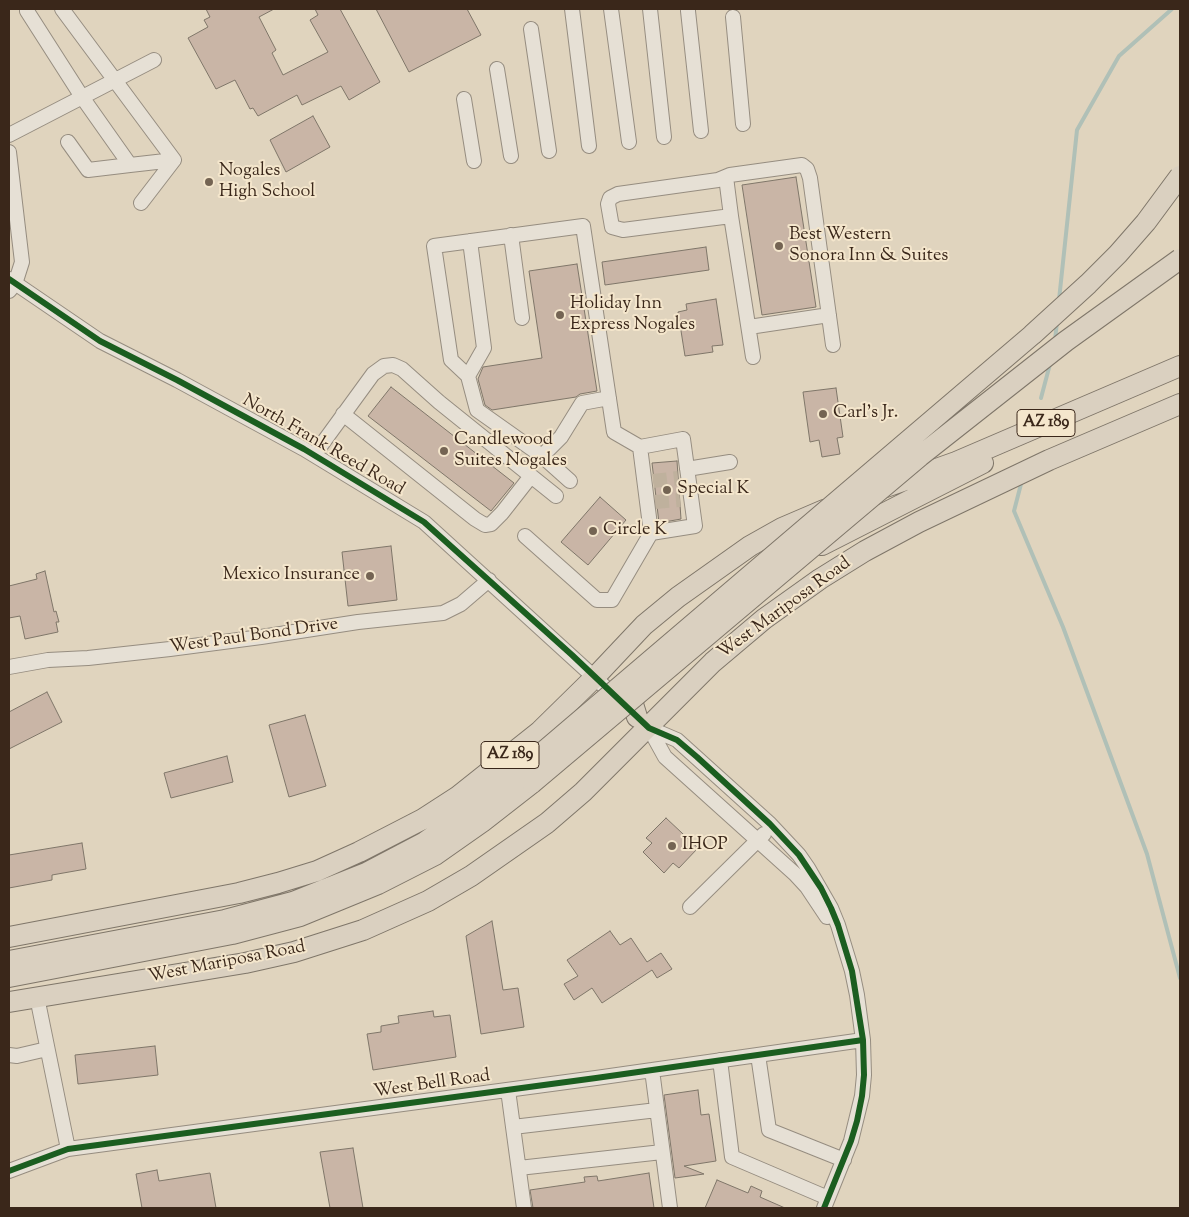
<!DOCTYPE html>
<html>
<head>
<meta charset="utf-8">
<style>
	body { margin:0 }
	#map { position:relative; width:1189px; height:1217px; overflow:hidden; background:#e0d4be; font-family:"Sorts Mill Goudy",serif }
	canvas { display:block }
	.frame { position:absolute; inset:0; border:10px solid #3a271a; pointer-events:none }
</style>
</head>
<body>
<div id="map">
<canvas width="1189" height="1217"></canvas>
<div class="frame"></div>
</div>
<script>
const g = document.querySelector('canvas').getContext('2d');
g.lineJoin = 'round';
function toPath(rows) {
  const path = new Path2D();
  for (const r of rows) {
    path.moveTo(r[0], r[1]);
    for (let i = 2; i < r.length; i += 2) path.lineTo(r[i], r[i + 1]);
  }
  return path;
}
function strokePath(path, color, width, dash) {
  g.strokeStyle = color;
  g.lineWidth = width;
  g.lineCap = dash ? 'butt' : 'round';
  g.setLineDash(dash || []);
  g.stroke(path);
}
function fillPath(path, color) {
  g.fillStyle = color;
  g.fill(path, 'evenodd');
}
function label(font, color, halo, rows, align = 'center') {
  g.font = font + ' "Sorts Mill Goudy",serif';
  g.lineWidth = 4;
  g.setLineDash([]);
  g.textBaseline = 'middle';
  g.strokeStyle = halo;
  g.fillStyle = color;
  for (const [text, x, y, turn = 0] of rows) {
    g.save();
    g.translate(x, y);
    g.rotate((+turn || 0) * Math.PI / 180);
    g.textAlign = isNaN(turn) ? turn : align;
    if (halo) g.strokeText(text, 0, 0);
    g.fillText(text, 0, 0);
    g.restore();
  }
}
strokePath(toPath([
	[1059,300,1077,130,1119,56,1172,9],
	[1055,340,1057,322],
	[1041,398,1050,364],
	[1021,484,1014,511,1063,627,1147,854,1180,978]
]), '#b0c0b7', 4);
const building = toPath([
	[206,9,274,9,259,17,276,50,272,53,283,75,328,52,310,20,318,15,315,9,340,9,380,82,349,100,341,86,302,105,297,95,258,116,253,108,250,109,235,80,216,89,188,38,208,27,204,20,210,17,206,9],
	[376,9,467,9,481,35,409,72,376,9],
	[313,116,330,147,286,172,270,140,313,116],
	[796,177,816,307,762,315,742,185,796,177],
	[706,247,709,270,605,285,602,262,706,247],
	[577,264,597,391,580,394,576,397,492,410,485,405,478,379,483,367,542,358,529,271,577,264],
	[716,299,723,345,712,346,713,352,685,356,678,312,687,310,686,304,716,299],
	[391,387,514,483,491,511,368,416,391,387],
	[836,388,843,437,837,438,840,454,822,457,819,440,810,442,803,392,836,388],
	[677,461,681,519,659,523,652,463,677,461],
	[600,497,626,520,588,565,561,542,600,497],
	[391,546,397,600,348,606,342,552,391,546],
	[45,571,54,612,56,611,59,622,56,622,58,632,25,639,20,616,9,618,9,586,37,579,36,574,45,571],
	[47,692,62,722,9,749,9,712,47,692],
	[305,715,326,786,289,797,269,725,305,715],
	[227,756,233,782,171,798,164,773,227,756],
	[666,818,698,848,679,868,673,863,664,873,643,852,652,843,646,838,666,818],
	[82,843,86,869,52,875,52,880,9,888,9,855,82,843],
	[492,921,503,990,518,988,524,1027,481,1034,466,936,492,921],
	[610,931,620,945,631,938,647,962,661,953,672,969,657,978,652,970,602,1003,592,988,574,1000,564,984,578,976,567,960,610,931],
	[433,1011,434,1017,450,1015,456,1057,373,1070,367,1034,381,1032,381,1026,399,1023,398,1016,433,1011],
	[155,1046,158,1075,78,1084,75,1055,155,1046],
	[698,1090,701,1115,709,1114,716,1161,684,1166,704,1174,675,1178,664,1095,698,1090],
	[353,1148,363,1208,330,1208,320,1152,353,1148],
	[157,1170,159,1181,210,1173,216,1208,142,1208,136,1174,157,1170],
	[649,1173,654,1208,533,1208,530,1190,585,1182,584,1177,597,1176,598,1181,649,1173],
	[717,1180,748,1193,751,1186,762,1191,760,1197,785,1208,705,1208,717,1180]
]);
fillPath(building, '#c9b5a6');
strokePath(building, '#7f7669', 1);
strokePath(toPath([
	[653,481,678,478],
	[655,502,680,500]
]), '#bfb19d', 14, [14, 7]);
const minor = toPath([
	[28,9,27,11,82,97,130,165,88,170,68,142],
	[62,9,174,160,130,165],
	[572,9,589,146],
	[611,9,629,142],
	[650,9,664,137],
	[688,11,701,131],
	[733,17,743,124],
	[531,29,549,151],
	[497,69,511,156],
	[464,99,474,161],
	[9,135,154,60],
	[9,152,22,262,15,284,9,291],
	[726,177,731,216],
	[141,203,174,160],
	[511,235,522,318],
	[9,279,100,341,177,380,304,449,424,522,617,698],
	[749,327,829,315],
	[753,357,731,216,623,230,612,227,608,204,610,198,618,194,718,180,730,175,802,165,807,169,810,178,833,345],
	[468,376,484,348,470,241],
	[343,414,475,519,485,525,491,524,502,513,531,476],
	[314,455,373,374,384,366,393,365,402,369,439,402,556,496],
	[542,456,561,437,582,403,609,398],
	[687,469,730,462],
	[570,481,542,456,477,410,468,376,451,360,434,246,583,226,614,432,640,447],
	[525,536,597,600,612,600,651,533,695,526,683,439,640,447,651,533],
	[9,667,48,660,88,658,170,649,261,637,358,622,443,613,461,604,489,580],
	[643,723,649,728,677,740,770,824,799,855,808,868,831,908,838,925,852,971,857,995,863,1040,864,1075,862,1096,851,1141,824,1208],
	[649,728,665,757,795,874,807,887,827,917],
	[690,907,764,834],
	[37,997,68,1149],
	[9,1055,17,1056,47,1049],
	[758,1055,769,1130,844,1160],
	[720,1060,732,1157,828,1198],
	[652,1070,670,1208],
	[508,1090,524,1208],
	[513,1127,657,1110],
	[519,1168,662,1152],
	[9,1171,68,1149,596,1078,863,1040]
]);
const highway = toPath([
	[883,488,956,462,1180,366],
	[822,545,983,463],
	[637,717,633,704,634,696,639,685],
	[9,937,239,893,278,883,317,871,359,852,423,819,457,797,540,731,595,677,644,625,678,597,750,546,782,528,824,510],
	[9,961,225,920,293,902,366,873,425,842,472,809,523,769],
	[9,977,232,934,300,916,378,884,435,855,482,822,532,783],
	[9,1002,245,963,294,952,363,930,428,901,471,876,547,823,583,792,713,662,764,619,820,579,865,551,919,522,1049,460,1180,404]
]);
strokePath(minor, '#968d80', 16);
strokePath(highway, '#7f7669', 22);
strokePath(minor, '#e6e0d5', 14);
strokePath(highway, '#dad0c0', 20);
const highwayBridge = toPath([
	[523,769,1032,335,1088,284,1118,254,1146,222,1180,176],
	[532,783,920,456,1066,341,1180,259]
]);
strokePath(highwayBridge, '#7f7669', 22, []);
strokePath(highwayBridge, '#dad0c0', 20);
strokePath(toPath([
	[9,279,100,341,177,380,304,449,424,522,572,655,649,728,677,740,697,757,770,824,799,855,821,888,831,908,838,925,852,971,863,1040,864,1075,862,1096,857,1121,851,1141,824,1208],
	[9,1171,68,1149,596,1078,863,1040]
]), '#1b5e20', 6);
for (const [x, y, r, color] of [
	[209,182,5,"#746453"],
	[779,246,5,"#746453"],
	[560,315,5,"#746453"],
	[823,414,5,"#746453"],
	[444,451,5,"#746453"],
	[667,490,5,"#746453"],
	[593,531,5,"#746453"],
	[370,576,5,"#746453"],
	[672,846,5,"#746453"]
]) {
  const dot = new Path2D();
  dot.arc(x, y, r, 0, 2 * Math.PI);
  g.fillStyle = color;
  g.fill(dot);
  strokePath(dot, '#f4e6cc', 2);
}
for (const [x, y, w] of [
	[1046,423,58],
	[510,755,58]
]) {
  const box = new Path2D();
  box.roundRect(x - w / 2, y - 13.5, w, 27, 4);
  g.fillStyle = '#f4e6cc';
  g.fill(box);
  strokePath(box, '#3a271a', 1);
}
label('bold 16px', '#3a271a', null, [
	["AZ 189",1046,423],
	["AZ 189",510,755]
]);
label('18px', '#3a271a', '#f4e6cc', [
	["Nogales",219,172],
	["High School",219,193],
	["Best Western",789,236],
	["Sonora Inn & Suites",789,257],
	["Holiday Inn",570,305],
	["Express Nogales",570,326],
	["Carl's Jr.",833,414],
	["Candlewood",454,441],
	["Suites Nogales",454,462],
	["Special K",677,490],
	["Circle K",603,531],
	["Mexico Insurance",360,576,"right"],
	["IHOP",682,846]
], 'left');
label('18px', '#3a271a', '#f4e6cc', [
	["North Frank Reed Road",323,446,30],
	["West Mariposa Road",785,609,-36],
	["West Paul Bond Drive",254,637,-8],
	["West Mariposa Road",227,963,-11],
	["West Bell Road",432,1085,-8]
]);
</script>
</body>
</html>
